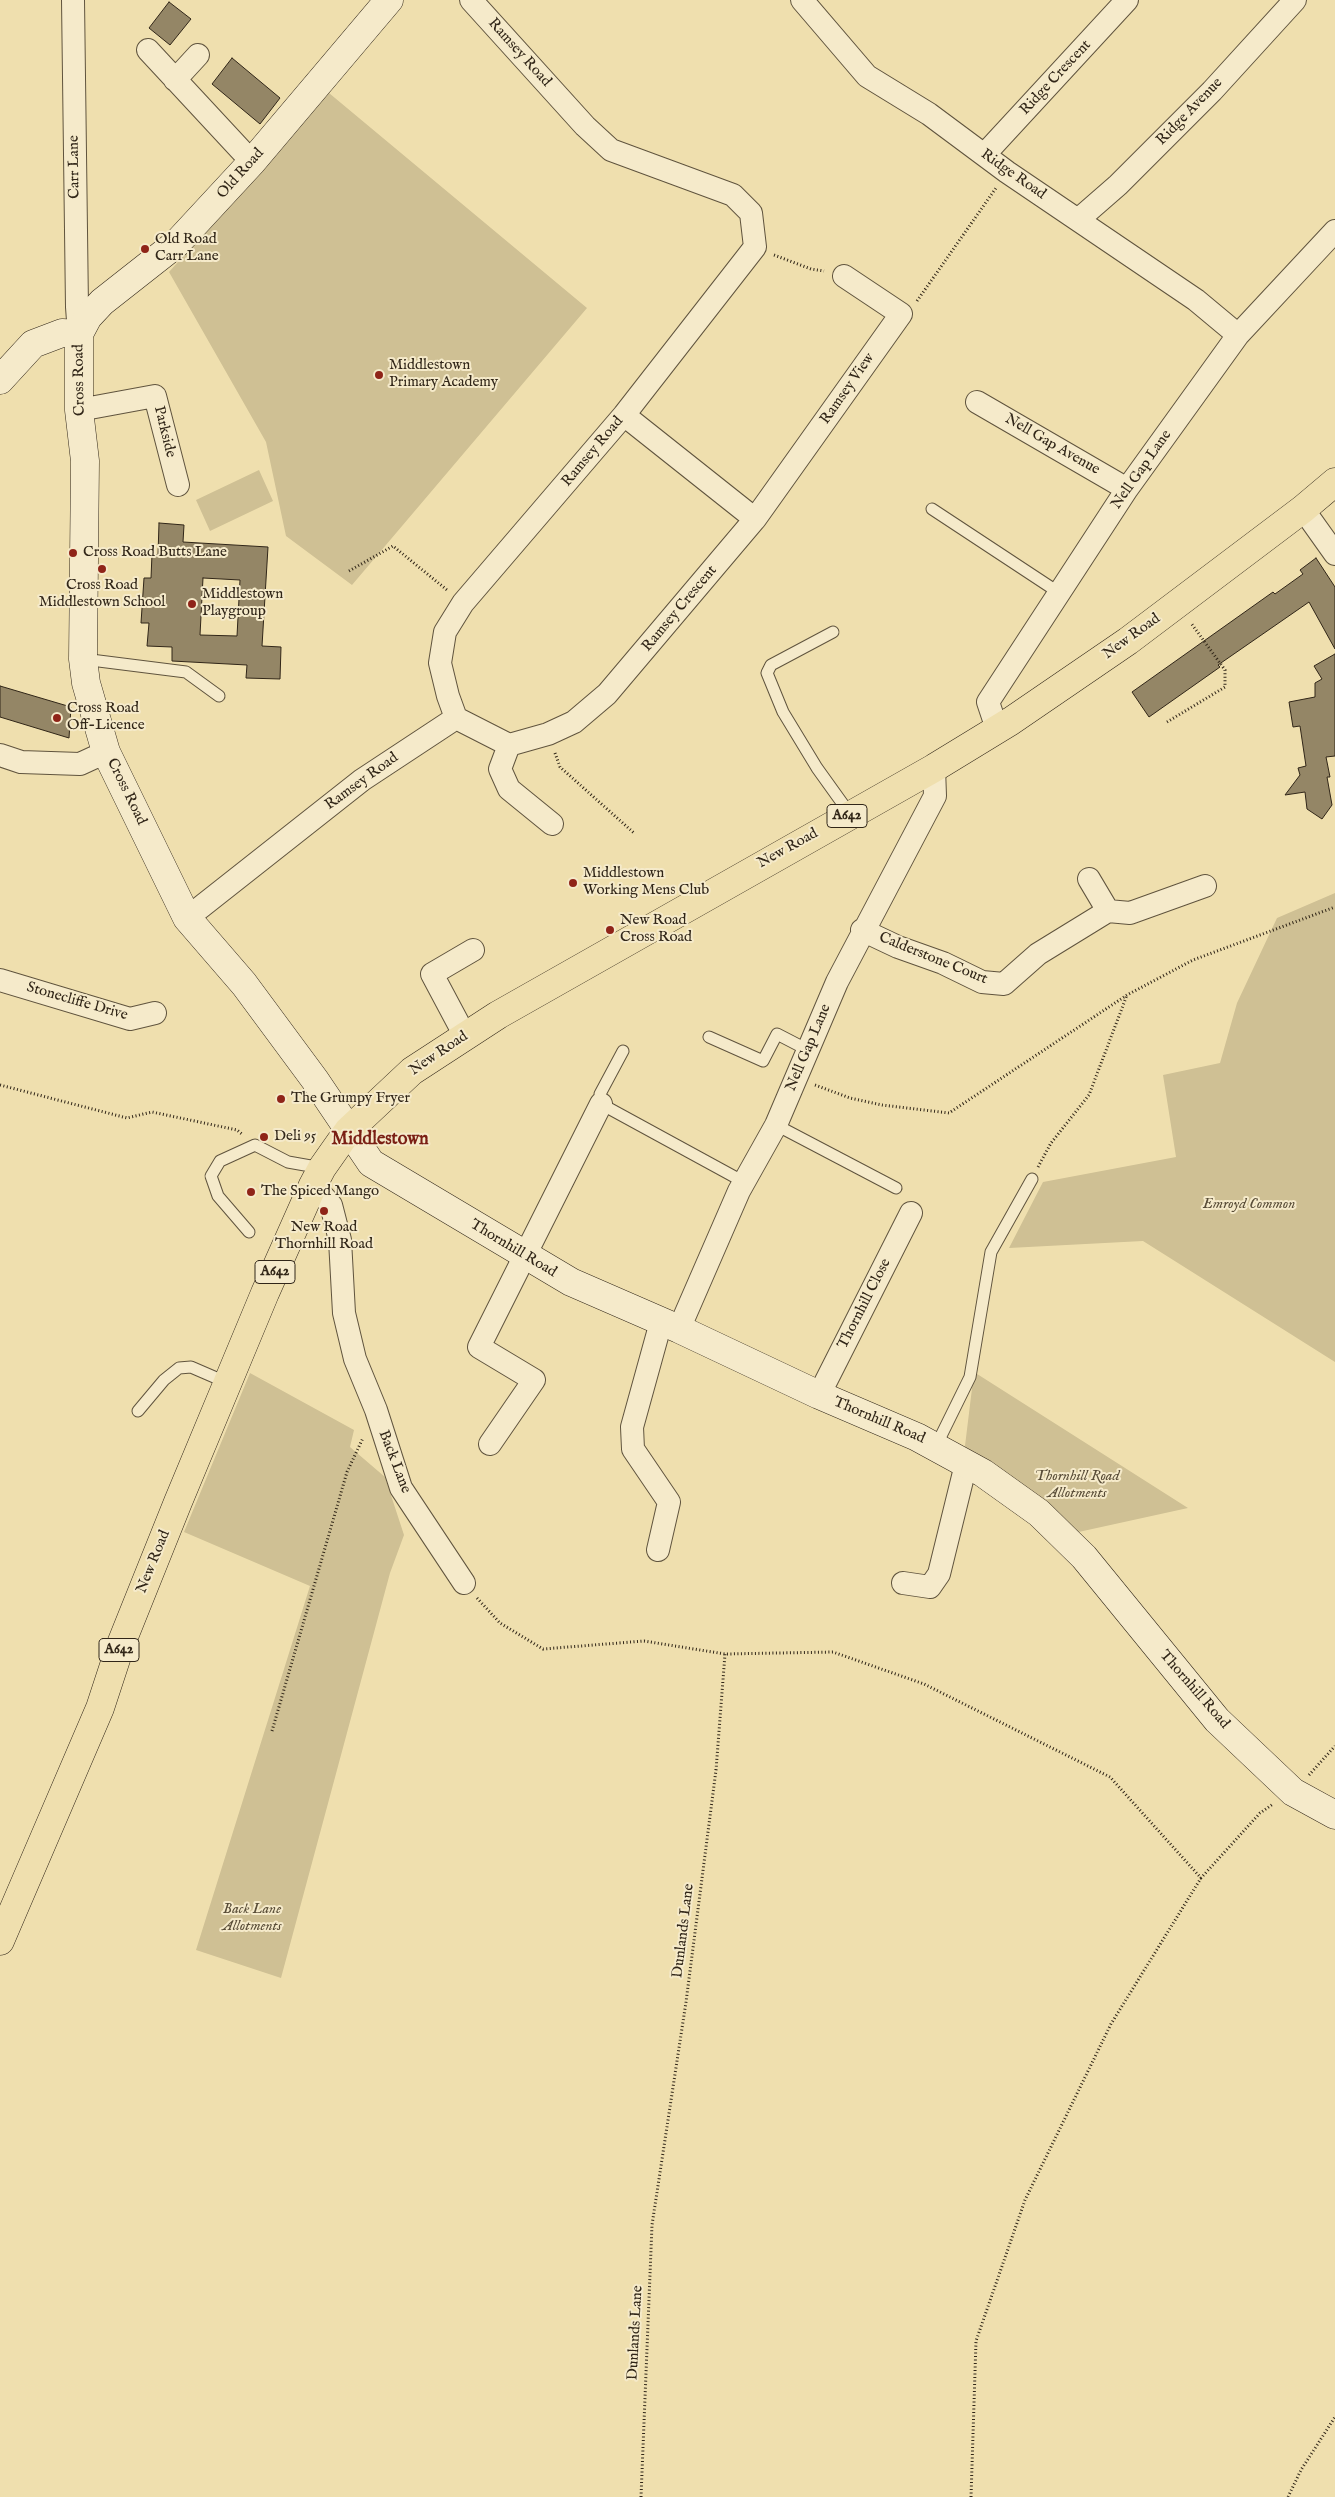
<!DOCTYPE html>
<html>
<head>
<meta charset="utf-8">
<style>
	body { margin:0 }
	canvas { display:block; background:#efdfae }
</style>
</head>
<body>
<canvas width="1335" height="2497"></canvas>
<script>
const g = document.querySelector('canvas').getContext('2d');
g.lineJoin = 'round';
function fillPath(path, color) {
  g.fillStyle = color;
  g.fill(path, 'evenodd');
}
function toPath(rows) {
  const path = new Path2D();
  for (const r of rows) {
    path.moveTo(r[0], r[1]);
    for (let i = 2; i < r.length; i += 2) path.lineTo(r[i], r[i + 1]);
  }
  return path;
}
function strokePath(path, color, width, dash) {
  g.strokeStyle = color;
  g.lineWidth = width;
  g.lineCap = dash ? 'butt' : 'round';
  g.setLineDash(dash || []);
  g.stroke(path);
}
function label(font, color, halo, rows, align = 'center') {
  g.font = font + ' "IM FELL English",serif';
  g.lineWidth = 4;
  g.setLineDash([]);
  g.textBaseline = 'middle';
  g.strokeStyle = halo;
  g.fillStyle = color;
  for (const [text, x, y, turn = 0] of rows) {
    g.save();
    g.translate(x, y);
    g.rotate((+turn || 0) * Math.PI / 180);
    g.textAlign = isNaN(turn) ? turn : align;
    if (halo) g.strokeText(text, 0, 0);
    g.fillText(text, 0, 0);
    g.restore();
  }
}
fillPath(toPath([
	[329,93,587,308,352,585,286,536,266,442,169,272],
	[259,470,273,501,210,531,196,500],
	[1335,893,1335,1362,1143,1241,1009,1248,1043,1182,1176,1157,1163,1075,1220,1063,1237,1003,1277,918],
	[974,1372,1188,1508,1074,1533,964,1454],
	[250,1373,354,1430,350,1447,385,1477,404,1535,390,1573,281,1978,196,1950,310,1586,184,1532]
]), '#cfc094');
const building = toPath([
	[169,2,191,19,170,45,149,28,169,2],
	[232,58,280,98,260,124,212,84,232,58],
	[159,523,184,525,183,542,268,547,262,646,281,647,280,679,246,678,247,665,172,661,172,647,147,646,149,623,141,623,144,578,151,578,152,554,158,555,159,523],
	[203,578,240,580,237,636,200,635,203,578],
	[1316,558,1335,587,1335,649,1309,602,1218,665,1220,667,1149,717,1132,692,1273,592,1275,594,1303,574,1300,570,1316,558],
	[1335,654,1335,756,1326,757,1330,777,1327,777,1332,805,1322,819,1307,809,1305,792,1285,795,1300,775,1298,768,1306,766,1300,726,1293,727,1289,702,1315,697,1315,683,1322,679,1314,666,1335,654],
	[0,686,71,707,69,738,0,717,0,686]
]);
fillPath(building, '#948666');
strokePath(building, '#312618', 1);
const lane = toPath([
	[932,509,1061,594],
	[833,632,771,665,767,673,783,712,817,768,850,814],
	[83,659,186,672,219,696],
	[709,1037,763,1061,777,1034,808,1050],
	[623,1051,600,1094,601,1104,744,1182],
	[776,1125,896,1188],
	[249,1232,218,1196,211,1176,220,1161,255,1145,288,1162,322,1168],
	[138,1411,164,1380,179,1368,191,1367,228,1383],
	[936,1446,970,1377,991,1252,1032,1179]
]);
const street = toPath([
	[73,0,77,307,79,334],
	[802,0,867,76,929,114,1007,172,1196,300,1238,335],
	[148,50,252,162],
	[175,80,198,55],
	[984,155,1127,0],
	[1079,219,1118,185,1212,91,1295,0],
	[977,402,1127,489],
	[79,410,155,396,178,485],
	[1303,509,1335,554],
	[755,519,901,314,844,276],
	[456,718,509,745,548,734,574,722,607,694,755,519,624,415],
	[997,729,988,702,1127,489,1238,335,1335,231],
	[509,745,500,769,509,789,552,824],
	[0,755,21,762,80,764,106,752],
	[1089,879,1108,911],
	[187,918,362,780,456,718,448,696,440,663,445,632,463,603,624,415,755,247,751,213,733,195,611,150,585,126,471,0],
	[862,930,898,947,943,963,982,982,1004,984,1038,954,1108,911,1130,913,1205,886],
	[0,980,130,1019,155,1013],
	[465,1036,432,974,473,950],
	[313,1185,331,1205,340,1240,344,1313,355,1359,376,1410,401,1488,464,1583],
	[679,1329,739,1191,776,1125,837,982,935,796,934,768],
	[819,1395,911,1213],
	[490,1444,534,1380,479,1347,601,1104],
	[658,1550,669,1502,633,1449,632,1427,661,1322],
	[903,1583,930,1587,939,1574,966,1464]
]);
const secondary = toPath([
	[389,0,252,162,177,243,102,302,88,317,79,334,79,410,85,461,83,659,86,683,106,752,187,918,244,984,315,1080,371,1163,571,1282,679,1329,819,1395,917,1437,983,1473,1039,1513,1084,1557,1217,1720,1293,1792,1335,1815],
	[0,380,33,344,62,333,79,334]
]);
const highway = toPath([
	[0,1941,100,1708,121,1644,178,1502,265,1293,313,1185,322,1168,348,1131,412,1071,498,1015,934,768,1011,721,1128,641,1303,509,1335,482]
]);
strokePath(lane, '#60543e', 13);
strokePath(street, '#60543e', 24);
strokePath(secondary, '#312618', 29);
strokePath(highway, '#312618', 29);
strokePath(toPath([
	[774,255,811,269,824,271],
	[917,301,996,188],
	[349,571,393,546,447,590],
	[1167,722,1225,687,1225,670,1191,623],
	[555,753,560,767,634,833],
	[0,1085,127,1118,152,1112,237,1130,243,1135],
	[815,1085,850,1098,882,1105,949,1113,1127,995,1193,960,1335,907],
	[1038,1167,1051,1143,1089,1095,1127,995],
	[477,1598,500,1623,543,1649,644,1641,725,1654,833,1652,924,1684,1110,1777,1201,1878,1260,1813,1273,1804],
	[272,1731,347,1472,363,1438],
	[1309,1775,1335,1746],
	[641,2497,652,2225,686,2002,716,1770,725,1654],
	[971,2497,976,2341,1025,2200,1111,2024,1201,1878],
	[1288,2497,1301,2470,1335,2417]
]), '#312618', 3, [1, 2.5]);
strokePath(lane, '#f5eaca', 11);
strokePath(street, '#f5eaca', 22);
strokePath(secondary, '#f5eaca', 28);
strokePath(highway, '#efdfae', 28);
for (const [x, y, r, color] of [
	[145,249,5,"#8f2418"],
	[379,375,5,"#8f2418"],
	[73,553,5,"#8f2418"],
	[102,569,5,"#8f2418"],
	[192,604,5,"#8f2418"],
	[57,718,5,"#8f2418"],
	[573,883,5,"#8f2418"],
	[610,930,5,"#8f2418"],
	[281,1099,5,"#8f2418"],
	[264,1137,5,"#8f2418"],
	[251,1192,5,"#8f2418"],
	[324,1211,5,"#8f2418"]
]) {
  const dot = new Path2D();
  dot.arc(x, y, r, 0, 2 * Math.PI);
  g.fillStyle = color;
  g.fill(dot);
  strokePath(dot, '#f5eaca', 2);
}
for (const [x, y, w] of [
	[847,816,40],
	[275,1272,40],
	[119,1650,40]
]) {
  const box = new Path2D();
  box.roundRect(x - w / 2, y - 11.5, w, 23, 4);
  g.fillStyle = '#f5eaca';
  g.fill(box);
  strokePath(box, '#312618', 1);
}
label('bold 14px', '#312618', null, [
	["A642",847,816],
	["A642",275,1272],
	["A642",119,1650]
]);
label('15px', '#312618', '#f5eaca', [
	["Ramsey Road",519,53,48],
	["Ridge Crescent",1056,78,-47],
	["Ridge Avenue",1190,112,-46],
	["Carr Lane",75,167,-91],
	["Old Road",241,174,-48],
	["Ridge Road",1013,175,35],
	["Cross Road",80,380,-91],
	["Ramsey View",848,389,-55],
	["Parkside",164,432,76],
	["Nell Gap Avenue",1052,445,30],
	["Ramsey Road",593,452,-50],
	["Nell Gap Lane",1142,470,-55],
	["Ramsey Crescent",680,609,-50],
	["New Road",1132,637,-36],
	["Ramsey Road",362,782,-36],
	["Cross Road",126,792,64],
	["New Road",788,849,-29],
	["Calderstone Court",933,959,22],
	["Stonecliffe Drive",77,1002,16],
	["Nell Gap Lane",809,1048,-67],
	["New Road",439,1054,-34],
	["Thornhill Road",513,1249,31],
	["Thornhill Close",865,1304,-63],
	["Thornhill Road",879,1421,23],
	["Back Lane",394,1462,69],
	["New Road",154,1562,-68],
	["Thornhill Road",1194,1690,49],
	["Dunlands Lane",684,1931,-83],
	["Dunlands Lane",636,2333,-87]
]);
label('15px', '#312618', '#f5eaca', [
	["Old Road",155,240],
	["Carr Lane",155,257],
	["Middlestown",389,366],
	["Primary Academy",389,383],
	["Cross Road Butts Lane",83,553],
	["Cross Road",102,586,"center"],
	["Middlestown School",102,603,"center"],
	["Middlestown",202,595],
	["Playgroup",202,612],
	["Cross Road",67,709],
	["Off-Licence",67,726],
	["Middlestown",583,874],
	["Working Mens Club",583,891],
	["New Road",620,921],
	["Cross Road",620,938],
	["The Grumpy Fryer",291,1099],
	["Deli 95",274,1137],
	["The Spiced Mango",261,1192],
	["New Road",324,1228,"center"],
	["Thornhill Road",324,1245,"center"]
], 'left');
label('italic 15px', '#584c37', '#f5eaca', [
	["Emroyd Common",1249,1205],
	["Thornhill Road",1077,1477],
	["Allotments",1077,1494],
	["Back Lane",252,1910],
	["Allotments",252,1927]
]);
label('bold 18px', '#7a1f14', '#f5eaca', [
	["Middlestown",380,1140]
]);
</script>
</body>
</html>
